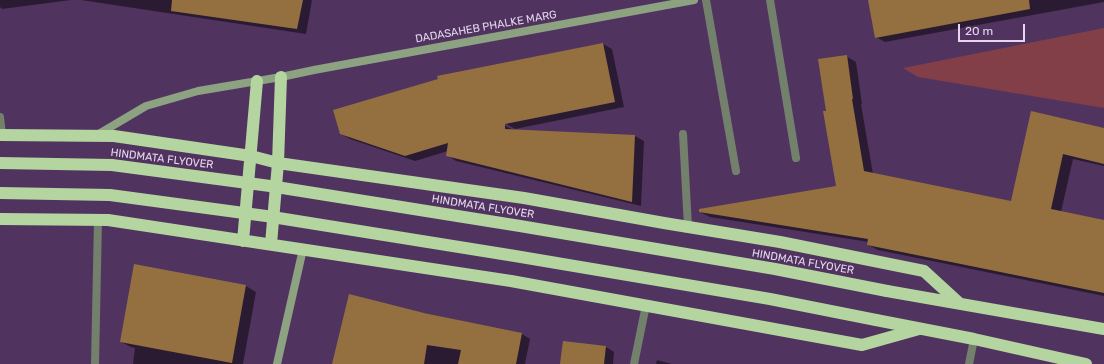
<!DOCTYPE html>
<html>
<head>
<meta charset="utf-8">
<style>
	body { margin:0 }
	#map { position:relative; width:1104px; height:364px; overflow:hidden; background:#50345f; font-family:Rubik,sans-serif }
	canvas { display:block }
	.scale { position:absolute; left:958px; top:24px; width:67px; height:18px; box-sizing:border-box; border:2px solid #e6d6f0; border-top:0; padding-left:5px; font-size:12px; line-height:14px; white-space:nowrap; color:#e6d6f0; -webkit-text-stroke:3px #50345f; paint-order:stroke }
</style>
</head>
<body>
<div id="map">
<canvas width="1104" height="364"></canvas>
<div class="scale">20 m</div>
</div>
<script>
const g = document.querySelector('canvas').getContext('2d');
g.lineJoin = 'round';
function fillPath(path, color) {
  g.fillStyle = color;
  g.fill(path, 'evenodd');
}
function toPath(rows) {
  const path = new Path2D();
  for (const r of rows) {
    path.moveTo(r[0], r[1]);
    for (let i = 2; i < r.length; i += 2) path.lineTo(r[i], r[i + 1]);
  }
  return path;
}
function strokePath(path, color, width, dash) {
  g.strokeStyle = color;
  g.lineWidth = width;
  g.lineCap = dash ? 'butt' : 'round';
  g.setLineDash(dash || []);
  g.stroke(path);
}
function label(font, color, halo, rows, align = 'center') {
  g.font = font + ' Rubik,sans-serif';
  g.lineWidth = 3;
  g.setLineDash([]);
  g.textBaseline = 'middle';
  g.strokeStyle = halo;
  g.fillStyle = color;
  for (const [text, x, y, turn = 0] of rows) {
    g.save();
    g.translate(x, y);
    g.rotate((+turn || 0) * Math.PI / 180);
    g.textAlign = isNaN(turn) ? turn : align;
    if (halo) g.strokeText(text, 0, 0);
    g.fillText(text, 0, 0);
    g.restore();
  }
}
fillPath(toPath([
	[1104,28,1104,108,918,77,903,68]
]), '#823f47');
fillPath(toPath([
	[0,0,71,0,2,9,0,7],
	[81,0,312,0,306,34],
	[869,0,1104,0,1104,2,885,42,876,37],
	[603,44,612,49,624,107,515,129,501,121,500,123,513,130,635,136,644,141,641,206,456,161,447,155,448,151,415,161,350,139,341,134],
	[846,56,856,62,862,104,861,104,873,174,1012,202,1032,113,1104,130,1104,166,1073,159,1061,212,1104,221,1104,296,878,250,868,245,869,242,710,217,700,212,837,187,827,112],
	[135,265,246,286,256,292,243,364,133,364,135,348,131,347,121,342],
	[424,313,522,334,530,339,525,364,333,364],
	[606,347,614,352,613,364,561,364],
	[657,360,672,364,656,364]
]), '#0007');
fillPath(toPath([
	[172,0,303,0,297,29,171,11],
	[868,0,1029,0,1030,9,875,38],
	[603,43,615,102,505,124,505,129,635,135,632,202,446,156,448,143,405,156,340,134,333,110,438,79,437,76],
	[847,55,853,99,852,99,864,171,1011,201,1031,111,1104,128,1104,164,1063,154,1051,209,1104,220,1104,293,867,245,868,239,699,212,699,209,836,186,823,111,826,111,818,59],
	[134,264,246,285,232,363,120,342],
	[349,294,424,313,522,333,516,364,458,364,461,350,427,345,424,364,332,364],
	[563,341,606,346,604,364,560,364]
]), '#947040');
strokePath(toPath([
	[706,0,736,171],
	[0,117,2,135]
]), '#73806b', 8);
strokePath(toPath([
	[770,0,796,158],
	[683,134,688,227],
	[95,364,98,220],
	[634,364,646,305],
	[969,364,974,339]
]), '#73806b', 8);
strokePath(toPath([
	[97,135,146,106,198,91,281,77,314,70,694,0],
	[277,364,303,249]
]), '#8da280', 8);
strokePath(toPath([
	[0,135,114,136,251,156,278,163,524,198,664,223,780,242,924,271,959,303],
	[0,219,108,220,511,281,862,345,919,329],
	[243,241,257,81],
	[271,244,278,163,281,77],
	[887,291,1104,329],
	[876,320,974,339,1086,364]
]), '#b4d5a0', 12);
strokePath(toPath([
	[0,163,112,165,270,186,520,226,775,269,887,291],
	[0,193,110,195,266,216,515,256,770,299,876,320]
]), '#b4d5a0', 12);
label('11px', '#e6d6f0', '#50345f', [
	["DADASAHEB PHALKE MARG",486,27,-10],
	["HINDMATA FLYOVER",162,159,7],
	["HINDMATA FLYOVER",483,207,9],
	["HINDMATA FLYOVER",803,262,10]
]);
</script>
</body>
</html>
